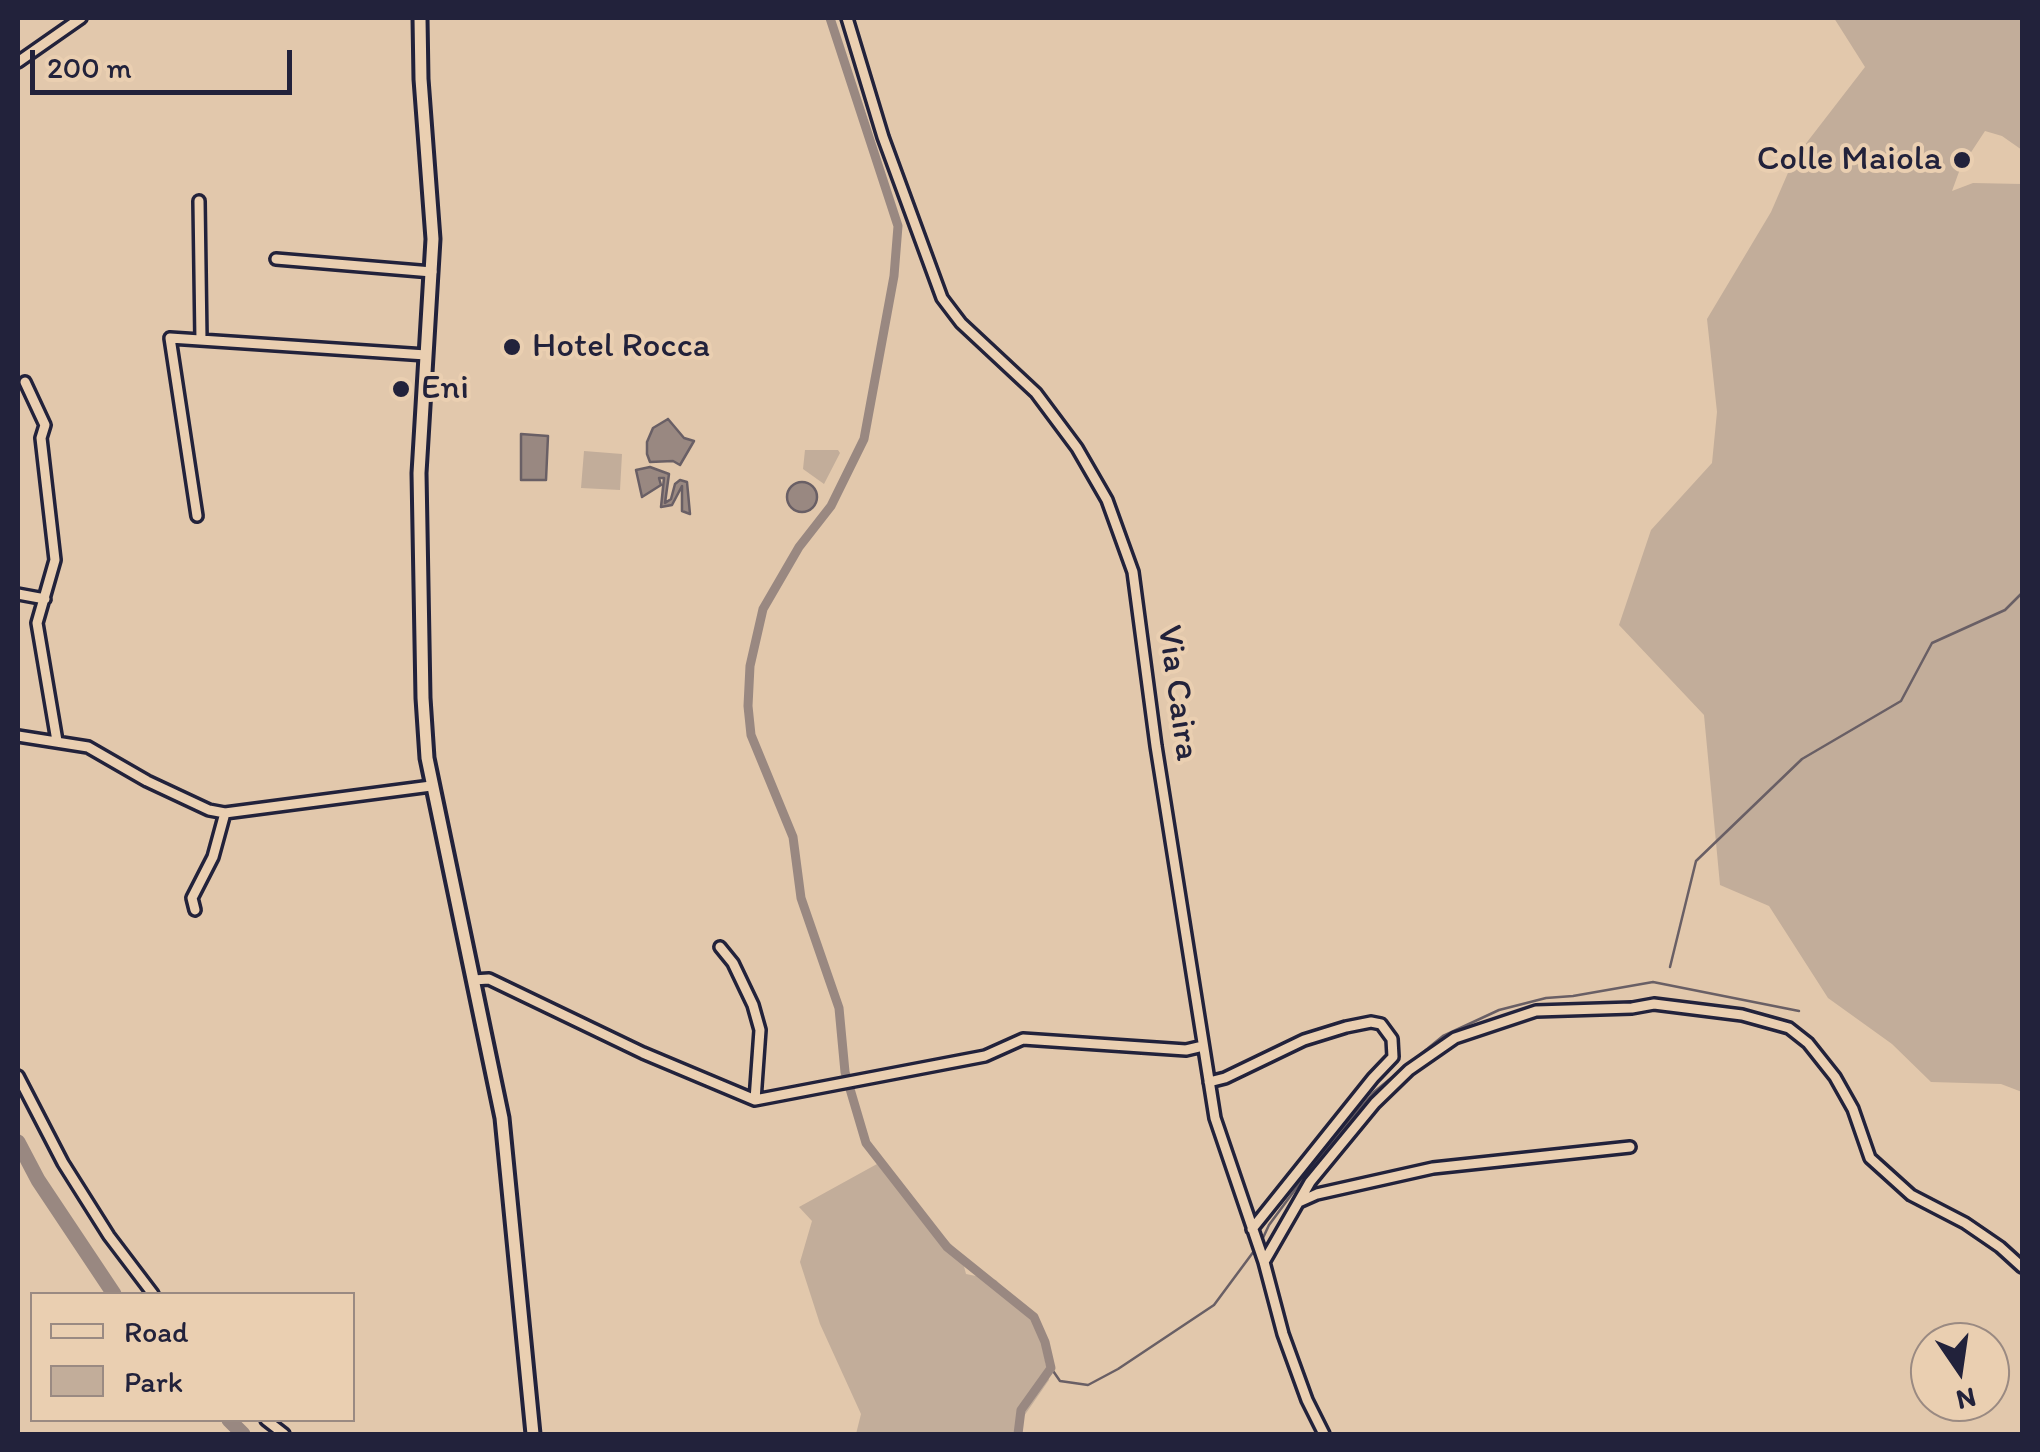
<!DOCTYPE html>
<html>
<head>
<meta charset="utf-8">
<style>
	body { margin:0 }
	#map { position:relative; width:2040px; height:1452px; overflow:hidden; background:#e2c8ac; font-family:Itim,sans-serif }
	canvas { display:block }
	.frame { position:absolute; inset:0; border:20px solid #22223b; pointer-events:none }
	.legend { position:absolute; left:30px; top:1292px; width:325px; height:130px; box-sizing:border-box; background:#eacfb1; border:2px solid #9a8a82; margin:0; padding:12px 18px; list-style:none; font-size:30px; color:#22223b }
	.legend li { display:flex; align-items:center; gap:20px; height:50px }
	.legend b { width:50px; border:2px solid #9a8a82 }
	.north { position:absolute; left:1910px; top:1322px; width:100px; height:100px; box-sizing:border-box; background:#eacfb1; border:2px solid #9a8a82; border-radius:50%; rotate:167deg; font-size:28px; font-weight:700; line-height:40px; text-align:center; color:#22223b }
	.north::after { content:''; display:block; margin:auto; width:35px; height:45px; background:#22223b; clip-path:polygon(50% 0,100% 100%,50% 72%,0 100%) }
	.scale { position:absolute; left:30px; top:50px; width:262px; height:45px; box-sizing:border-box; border:5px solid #22223b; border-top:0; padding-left:12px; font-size:30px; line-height:35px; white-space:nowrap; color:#22223b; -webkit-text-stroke:8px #eacfb1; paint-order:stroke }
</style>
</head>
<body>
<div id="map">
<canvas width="2040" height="1452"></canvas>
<div class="frame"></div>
<ul class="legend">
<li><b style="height:12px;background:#eacfb1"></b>Road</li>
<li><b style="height:28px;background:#c2ad9a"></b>Park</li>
</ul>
<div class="north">N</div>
<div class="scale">200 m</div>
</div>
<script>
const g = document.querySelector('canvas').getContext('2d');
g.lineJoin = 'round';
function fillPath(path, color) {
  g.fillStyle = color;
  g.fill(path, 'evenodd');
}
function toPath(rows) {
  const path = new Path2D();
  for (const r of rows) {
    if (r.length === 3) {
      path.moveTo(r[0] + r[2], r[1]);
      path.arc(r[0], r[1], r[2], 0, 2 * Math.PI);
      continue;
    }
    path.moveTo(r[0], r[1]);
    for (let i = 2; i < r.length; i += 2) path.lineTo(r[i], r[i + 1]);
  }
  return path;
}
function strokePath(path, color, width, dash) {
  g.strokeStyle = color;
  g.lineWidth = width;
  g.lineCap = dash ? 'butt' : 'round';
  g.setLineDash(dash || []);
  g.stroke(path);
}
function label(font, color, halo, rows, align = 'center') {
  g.font = font + ' Itim,sans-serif';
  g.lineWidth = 8;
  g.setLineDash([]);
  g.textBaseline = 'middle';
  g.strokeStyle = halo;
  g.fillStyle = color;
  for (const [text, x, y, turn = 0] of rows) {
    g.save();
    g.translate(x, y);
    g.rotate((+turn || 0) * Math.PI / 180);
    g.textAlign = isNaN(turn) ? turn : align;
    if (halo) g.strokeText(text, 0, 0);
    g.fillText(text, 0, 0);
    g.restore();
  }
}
fillPath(toPath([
	[1834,18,2022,18,2022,150,2002,136,1985,131,1960,169,1952,191,1973,183,2022,184,2022,1092,2001,1084,1931,1082,1892,1044,1828,998,1769,906,1720,885,1704,715,1619,625,1651,530,1712,463,1717,412,1707,319,1771,212,1794,159,1865,67],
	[805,450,838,450,840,453,824,484,803,469],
	[584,451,622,454,620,490,581,488],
	[877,1164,961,1255,966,1274,996,1280,1038,1326,1049,1380,1022,1419,1022,1434,856,1434,861,1414,820,1324,800,1262,812,1221,799,1207]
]), '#c2ad9a');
const water = toPath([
	[668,419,684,438,694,441,680,465,673,461,650,462,647,454,647,442,653,428,668,419],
	[521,434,548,436,546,480,521,480,521,434],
	[650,467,669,474,665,503,671,499,675,484,680,480,687,482,690,514,682,511,682,486,672,505,661,507,664,478,659,478,661,485,642,497,636,470,650,467],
	[802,497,15]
]);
fillPath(water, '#998881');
strokePath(water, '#695f65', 2.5);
strokePath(toPath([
	[1670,967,1696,861,1802,759,1901,701,1932,643,2005,610,2022,593],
	[1262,1240,1269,1225,1320,1156,1374,1092,1443,1036,1499,1010,1546,998,1573,996,1653,982,1799,1011],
	[1051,1368,1060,1381,1088,1385,1118,1369,1214,1305,1257,1247]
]), '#695f65', 2.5);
strokePath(toPath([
	[830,18,898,226,894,276,864,439,831,506,799,547,763,609,750,666,748,706,751,735,793,837,801,898,839,1008,845,1072,866,1143,947,1247,1034,1317,1045,1342,1051,1368,1021,1410,1018,1434]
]), '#998881', 9);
strokePath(toPath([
	[18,1142,38,1180,114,1294],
	[229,1420,243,1434]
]), '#998881', 15);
const minor = toPath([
	[847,18,883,137,942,298,961,323,1036,393,1077,448,1107,500,1133,572,1156,746,1215,1118,1264,1262,1283,1334,1307,1400,1324,1434],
	[18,62,81,18],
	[199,201,201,340],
	[276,259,432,272],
	[25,382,45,425,41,438,55,560,37,623,57,741],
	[197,516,170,338,426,355],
	[18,594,45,599],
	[18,736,88,747,147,781,209,810,225,813,431,786],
	[195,910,192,898,213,857,225,813],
	[720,947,733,963,753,1005,760,1030,755,1100],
	[473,980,489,979,643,1053,755,1100,985,1056,1023,1039,1186,1050,1203,1046],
	[18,1076,63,1163,109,1236,153,1294],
	[1209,1082,1225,1078,1304,1040,1346,1027,1371,1022,1381,1024,1392,1039,1393,1057,1373,1078,1252,1229],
	[1299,1202,1317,1194,1433,1168,1630,1147],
	[1264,1262,1310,1182,1375,1103,1409,1070,1455,1038,1536,1011,1632,1008,1654,1004,1742,1015,1789,1028,1808,1043,1835,1077,1853,1109,1870,1158,1911,1195,1965,1223,2000,1247,2022,1267],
	[266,1420,284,1434]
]);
const major = toPath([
	[420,18,421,79,433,239,419,473,423,698,427,758,502,1118,533,1434]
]);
strokePath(minor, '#22223b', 16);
strokePath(major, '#22223b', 19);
strokePath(minor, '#eacfb1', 9);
strokePath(major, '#eacfb1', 11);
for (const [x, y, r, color] of [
	[1962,160,10,"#22223b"],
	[512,347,10,"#22223b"],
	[401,389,10,"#22223b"]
]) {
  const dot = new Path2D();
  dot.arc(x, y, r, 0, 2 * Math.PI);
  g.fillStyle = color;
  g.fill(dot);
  strokePath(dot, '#eacfb1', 4);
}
label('35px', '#22223b', '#eacfb1', [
	["Colle Maiola",1942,160,"right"],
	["Hotel Rocca",532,347],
	["Eni",421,389]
], 'left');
label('35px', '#22223b', '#eacfb1', [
	["Via Caira",1177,693,82]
]);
</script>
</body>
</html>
